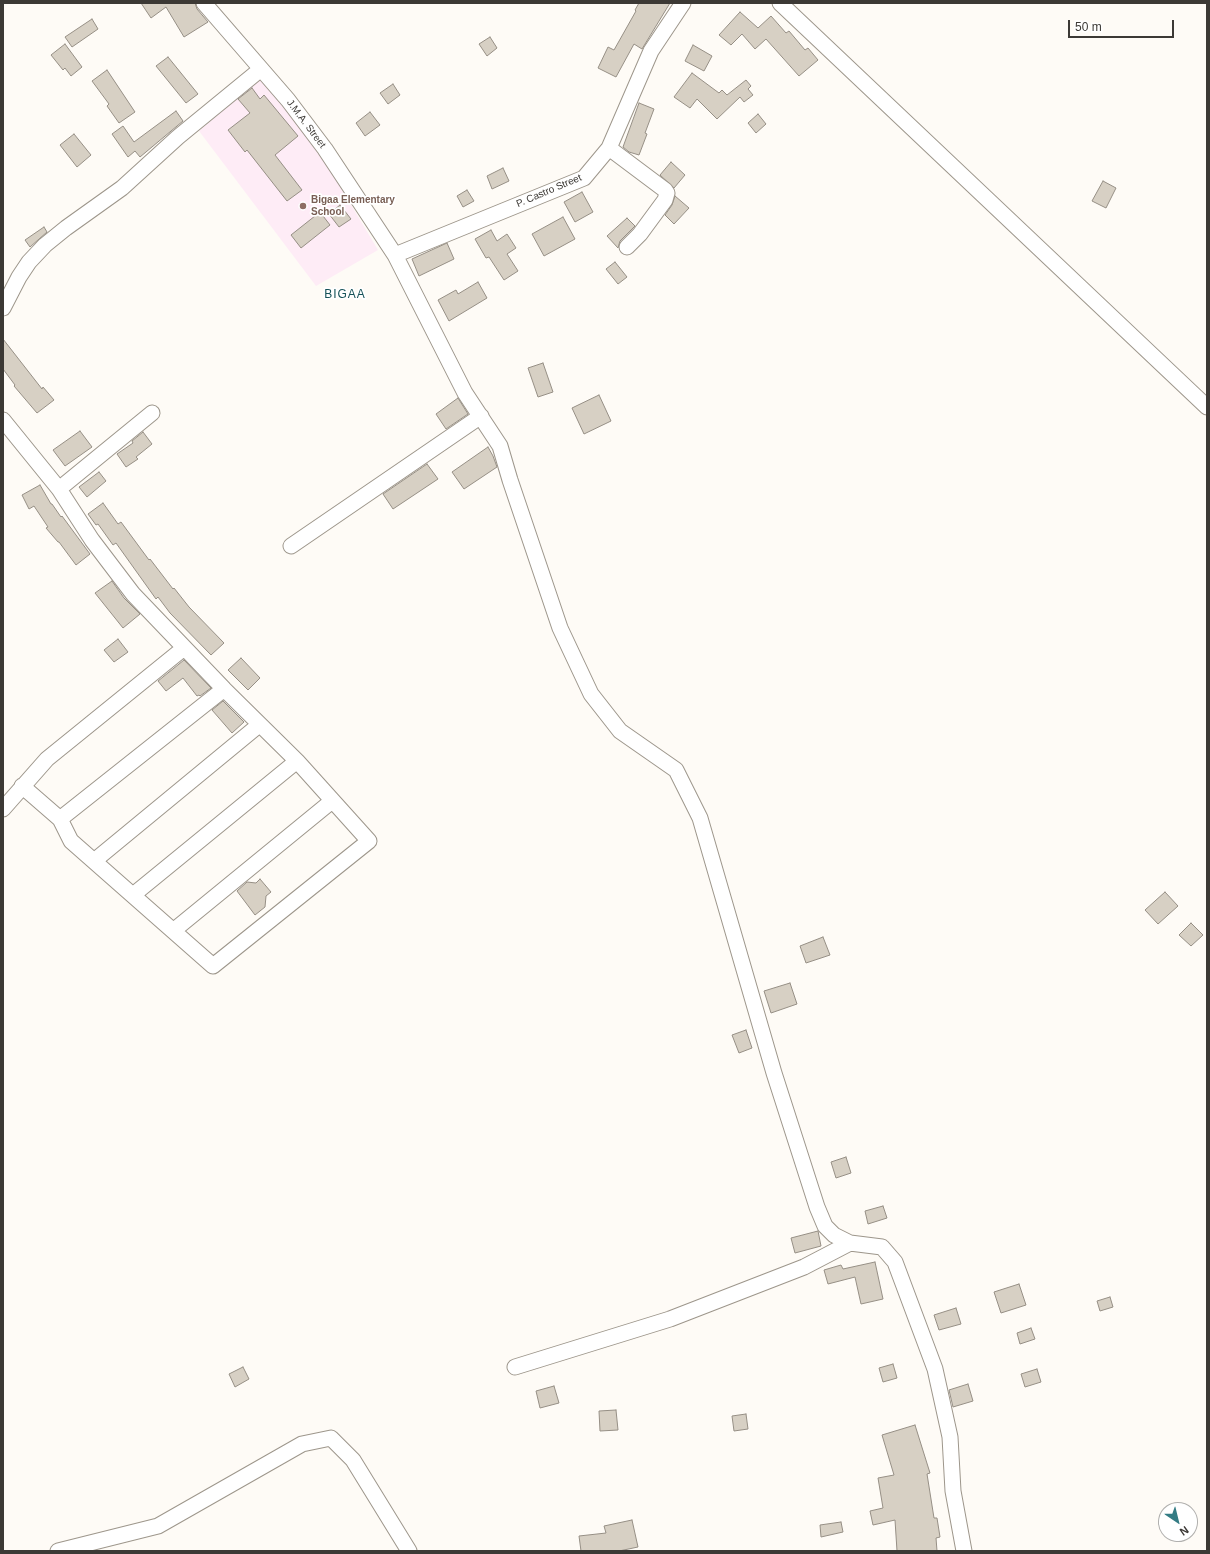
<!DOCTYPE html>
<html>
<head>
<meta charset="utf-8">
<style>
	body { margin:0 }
	#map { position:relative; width:1210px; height:1554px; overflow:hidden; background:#fefbf6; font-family:Helvetica,sans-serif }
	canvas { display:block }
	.frame { position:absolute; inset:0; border:4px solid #3c3935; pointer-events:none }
	.north { position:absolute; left:1158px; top:1502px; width:40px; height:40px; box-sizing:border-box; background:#fff; border:1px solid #b1b0ae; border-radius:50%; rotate:145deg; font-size:11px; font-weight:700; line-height:16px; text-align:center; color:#3c3935 }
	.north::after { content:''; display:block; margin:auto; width:14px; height:18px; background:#347c84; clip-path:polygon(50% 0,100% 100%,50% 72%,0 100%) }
	.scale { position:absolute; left:1068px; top:20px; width:106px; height:18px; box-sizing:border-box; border:2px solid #3c3935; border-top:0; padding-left:5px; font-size:12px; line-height:14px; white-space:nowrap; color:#3c3935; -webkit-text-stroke:3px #fff; paint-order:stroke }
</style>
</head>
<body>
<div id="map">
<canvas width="1210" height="1554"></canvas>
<div class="frame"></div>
<div class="north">N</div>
<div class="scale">50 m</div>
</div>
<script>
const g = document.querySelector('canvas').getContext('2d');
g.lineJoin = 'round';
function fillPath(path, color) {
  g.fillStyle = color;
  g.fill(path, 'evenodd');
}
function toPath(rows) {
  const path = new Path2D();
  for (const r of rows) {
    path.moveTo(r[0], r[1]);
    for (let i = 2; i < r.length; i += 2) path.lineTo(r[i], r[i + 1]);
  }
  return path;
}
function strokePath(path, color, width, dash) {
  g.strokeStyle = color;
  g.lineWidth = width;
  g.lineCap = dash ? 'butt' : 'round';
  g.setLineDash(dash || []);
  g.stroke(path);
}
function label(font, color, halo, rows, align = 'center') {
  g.font = font + ' Helvetica,sans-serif';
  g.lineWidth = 3.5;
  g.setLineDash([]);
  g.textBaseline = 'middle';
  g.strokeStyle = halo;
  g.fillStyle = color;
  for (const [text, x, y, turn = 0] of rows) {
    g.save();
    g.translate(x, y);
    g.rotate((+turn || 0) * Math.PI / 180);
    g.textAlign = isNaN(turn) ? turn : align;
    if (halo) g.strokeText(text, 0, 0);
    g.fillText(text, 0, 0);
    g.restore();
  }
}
fillPath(toPath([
	[261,78,325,161,378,250,316,286,199,131]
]), '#feecf6');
const building = toPath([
	[141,3,195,3,197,9,208,22,184,37,166,7,151,18,141,3],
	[639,3,670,3,642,49,634,44,616,77,598,68,608,47,614,50,636,11,635,10,639,3],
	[740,12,758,28,771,16,786,33,789,31,805,50,808,48,818,60,799,76,766,39,755,49,742,34,731,45,719,35,740,12],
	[92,19,98,29,72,47,65,37,92,19],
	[490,37,497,48,487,56,479,44,490,37],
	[65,44,82,67,71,76,65,68,63,70,51,55,65,44],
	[693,45,712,56,704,71,685,61,693,45],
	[168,57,198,94,186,103,156,66,168,57],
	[107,70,135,112,119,123,107,106,109,104,92,81,107,70],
	[692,73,719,93,722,90,727,95,746,80,751,86,748,89,753,95,744,102,740,97,717,119,697,99,690,108,674,97,692,73],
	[393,84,400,95,388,104,380,93,393,84],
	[252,88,260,99,264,95,298,136,275,155,302,190,287,201,247,150,245,152,228,130,250,113,238,99,252,88],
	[639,103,654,109,645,133,647,134,639,155,629,152,623,147,639,103],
	[176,111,183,121,140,157,135,151,128,157,112,134,123,126,134,142,176,111],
	[370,112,380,125,365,136,356,123,370,112],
	[758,114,766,124,756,133,748,123,758,114],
	[74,134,91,155,77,167,60,145,74,134],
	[671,162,685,175,674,188,660,175,671,162],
	[503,168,509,181,492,189,487,176,503,168],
	[1103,181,1116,188,1106,208,1092,201,1103,181],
	[467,190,474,201,463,207,457,196,467,190],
	[582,192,593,212,575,222,564,202,582,192],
	[675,196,689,208,674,224,665,215,672,205,675,196],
	[340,205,351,219,339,227,329,214,340,205],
	[320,212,330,225,301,248,291,235,320,212],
	[563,217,575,239,544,256,532,234,563,217],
	[627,218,635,226,620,241,618,248,607,236,627,218],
	[44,227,47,232,30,247,25,240,44,227],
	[491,230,497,241,507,234,516,248,507,254,518,271,504,280,489,257,486,258,475,239,491,230],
	[447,243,454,259,419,276,412,259,447,243],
	[615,262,627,277,618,284,606,269,615,262],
	[478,282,487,298,449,321,438,300,456,290,458,294,478,282],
	[3,339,42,389,43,387,54,400,37,413,14,386,15,385,3,369,3,339],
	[543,363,553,392,538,397,528,368,543,363],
	[599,395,611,421,584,434,572,408,599,395],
	[458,398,468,414,446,429,436,414,458,398],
	[80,431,92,447,65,466,53,450,80,431],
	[143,432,152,444,136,457,138,459,126,467,117,454,133,443,132,441,143,432],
	[488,447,493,456,497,467,464,489,452,472,488,447],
	[427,464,438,479,393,509,383,494,427,464],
	[99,472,106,481,87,497,79,487,99,472],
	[40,485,51,504,52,504,61,517,62,516,90,554,76,565,59,542,58,542,46,528,48,527,34,506,29,509,22,495,40,485],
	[103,503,118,524,121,522,149,560,150,559,173,589,174,588,189,607,224,643,211,655,170,613,158,597,156,599,116,543,113,545,98,524,96,525,88,514,103,503],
	[112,581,124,598,140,614,123,628,95,593,112,581],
	[118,639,128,652,114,662,104,650,118,639],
	[241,658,260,678,248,690,228,670,241,658],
	[184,660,211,688,200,696,199,695,197,696,183,678,166,691,158,681,184,660],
	[223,701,244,722,232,733,212,710,223,701],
	[260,879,271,892,266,896,265,907,255,915,237,891,247,882,256,883,260,879],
	[1165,892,1178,906,1158,924,1145,910,1165,892],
	[1191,923,1203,935,1191,946,1179,935,1191,923],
	[823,937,830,955,806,963,800,946,823,937],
	[790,983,797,1004,771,1013,764,991,790,983],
	[746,1030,752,1048,739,1053,732,1035,746,1030],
	[846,1157,851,1173,836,1178,831,1162,846,1157],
	[883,1206,887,1218,868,1224,865,1211,883,1206],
	[818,1231,821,1246,795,1253,791,1238,818,1231],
	[875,1262,883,1299,861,1304,855,1277,828,1284,824,1270,841,1265,843,1269,875,1262],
	[1019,1284,1026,1305,1001,1313,994,1292,1019,1284],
	[1110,1297,1113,1307,1100,1311,1097,1301,1110,1297],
	[956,1308,961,1324,939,1330,934,1315,956,1308],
	[1031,1328,1035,1339,1020,1344,1017,1333,1031,1328],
	[893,1364,897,1378,883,1382,879,1368,893,1364],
	[243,1367,249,1379,235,1387,229,1374,243,1367],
	[1037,1369,1041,1382,1025,1387,1021,1374,1037,1369],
	[968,1384,973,1401,953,1407,949,1390,968,1384],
	[554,1386,559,1403,540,1408,536,1391,554,1386],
	[616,1410,618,1430,600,1431,599,1411,616,1410],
	[746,1414,748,1429,734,1431,732,1416,746,1414],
	[915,1425,930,1473,927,1474,934,1518,937,1518,940,1537,936,1538,937,1551,897,1551,895,1520,873,1525,870,1511,883,1508,878,1478,894,1475,882,1435,915,1425],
	[632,1520,638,1547,619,1551,581,1551,579,1536,606,1533,604,1526,632,1520],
	[841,1522,843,1532,821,1537,820,1525,841,1522]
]);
fillPath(building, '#d7d0c4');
strokePath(building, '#968f85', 1);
const minor = toPath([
	[204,3,288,100,325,149,395,255,465,393,500,446,510,480,560,628,591,694,620,731,676,770,700,818,774,1073,817,1207,825,1226,834,1235,850,1243,882,1247,895,1262,935,1369,950,1437,953,1491,964,1551],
	[780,3,1207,407],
	[609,148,665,190,667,193,665,200,640,234,627,247],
	[395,255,584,178,609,148,651,51,683,3],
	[3,308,19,277,29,262,45,245,66,228,122,188,178,137,261,69],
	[3,420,59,489,92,540,133,594,224,689,297,761,369,841,213,966,71,841,60,819,224,689],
	[59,489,152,413],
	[291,546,481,416],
	[22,786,60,819],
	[3,809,47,759,184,648],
	[94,861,259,725],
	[133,895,297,761],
	[173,931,332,801],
	[515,1367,670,1319,804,1267,850,1243],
	[58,1551,158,1526,302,1444,331,1438,353,1460,409,1551]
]);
strokePath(minor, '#9d968b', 17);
strokePath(minor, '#fff', 15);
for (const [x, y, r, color] of [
	[303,206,4,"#8d6e63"]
]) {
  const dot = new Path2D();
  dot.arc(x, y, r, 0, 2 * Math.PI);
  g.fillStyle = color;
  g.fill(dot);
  strokePath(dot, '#fff', 1.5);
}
label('10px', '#3c3935', '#fff', [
	["J.M.A. Street",306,124,53],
	["P. Castro Street",549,191,-23]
]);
label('bold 10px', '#785e54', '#fff', [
	["Bigaa Elementary",311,200],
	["School",311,212]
], 'left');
g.letterSpacing = '1px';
label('12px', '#155158', '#fff', [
	["BIGAA",345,295]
]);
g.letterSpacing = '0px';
</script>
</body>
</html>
